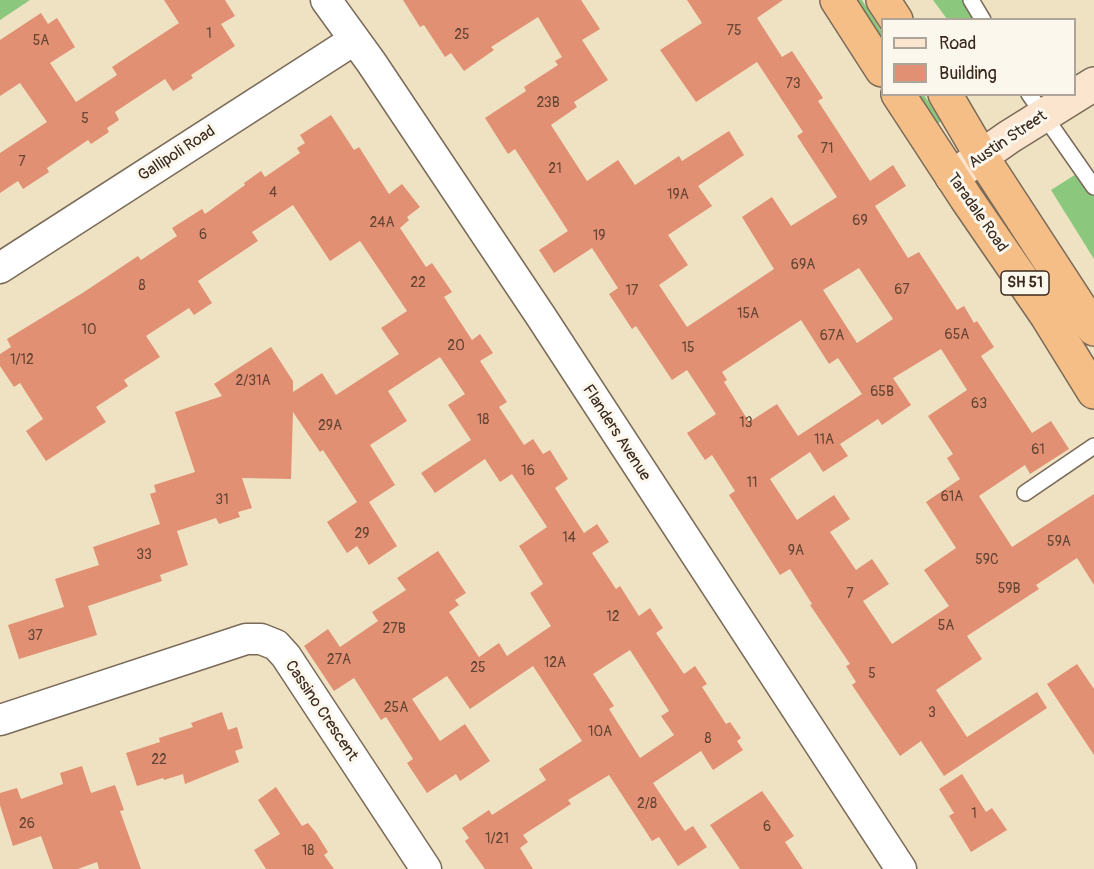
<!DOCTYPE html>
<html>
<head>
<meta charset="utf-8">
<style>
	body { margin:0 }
	#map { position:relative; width:1094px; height:869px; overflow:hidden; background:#eee2c3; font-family:Pangolin,sans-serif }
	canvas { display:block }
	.legend { position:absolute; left:881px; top:18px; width:195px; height:78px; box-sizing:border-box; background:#fbf7ec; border:2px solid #aea59a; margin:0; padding:8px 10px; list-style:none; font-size:18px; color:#3b2a1e }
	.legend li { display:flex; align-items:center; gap:12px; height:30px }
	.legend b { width:30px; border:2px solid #aea59a }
</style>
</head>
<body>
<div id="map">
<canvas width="1094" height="869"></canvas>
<ul class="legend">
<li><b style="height:8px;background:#fbe5cf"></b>Road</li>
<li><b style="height:16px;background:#e19073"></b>Building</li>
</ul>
</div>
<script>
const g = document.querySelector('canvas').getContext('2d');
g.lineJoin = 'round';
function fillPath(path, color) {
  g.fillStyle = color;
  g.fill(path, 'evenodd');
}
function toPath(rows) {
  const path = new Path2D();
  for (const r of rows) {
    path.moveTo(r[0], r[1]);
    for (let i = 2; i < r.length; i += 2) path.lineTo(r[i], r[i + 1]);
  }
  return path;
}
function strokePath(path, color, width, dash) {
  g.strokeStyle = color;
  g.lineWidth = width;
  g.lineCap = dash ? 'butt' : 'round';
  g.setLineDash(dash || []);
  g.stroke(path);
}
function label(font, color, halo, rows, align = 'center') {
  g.font = font + ' Pangolin,sans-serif';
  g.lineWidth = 6;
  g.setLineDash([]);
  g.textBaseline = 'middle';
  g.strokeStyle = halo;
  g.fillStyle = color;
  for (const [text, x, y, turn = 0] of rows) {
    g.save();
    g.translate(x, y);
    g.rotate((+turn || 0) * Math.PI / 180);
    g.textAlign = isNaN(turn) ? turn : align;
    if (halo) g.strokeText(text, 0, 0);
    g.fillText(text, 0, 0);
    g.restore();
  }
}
fillPath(toPath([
	[0,0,30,0,0,20],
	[854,0,862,0,882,32,882,43],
	[933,0,975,0,988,19,947,19],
	[916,95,924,95,941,121,936,125],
	[1089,166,1094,174,1094,259,1051,190]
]), '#8bc77d');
fillPath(toPath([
	[164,0,225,0,235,16,221,24,235,46,191,75,193,78,173,91,165,79,115,112,119,120,107,128,109,132,91,144,88,140,47,168,49,172,23,189,18,181,0,193,0,153,47,122,20,83,0,96,0,40,41,13,48,24,57,18,75,47,50,63,76,102,117,75,112,67,179,23],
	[403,0,581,0,600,29,582,40,608,80,574,102,577,107,551,125,587,181,618,160,635,185,679,156,682,161,729,131,744,155,698,186,712,206,668,235,688,265,659,285,687,327,774,269,742,217,772,197,791,226,837,197,797,136,803,132,757,62,696,102,660,50,702,23,687,0,783,0,757,18,782,57,792,51,823,98,818,101,870,181,893,165,906,186,875,206,908,258,919,252,957,310,964,306,974,323,977,321,994,347,981,356,1032,433,1051,421,1069,449,1030,474,1025,465,979,496,1012,547,1094,494,1094,585,1077,558,1036,585,1039,589,967,636,982,659,936,690,967,737,1037,692,1047,708,944,776,921,741,900,756,852,685,856,682,846,666,850,664,810,605,812,604,790,569,780,575,729,495,735,491,712,455,705,460,687,433,716,414,687,370,672,380,636,326,632,329,609,294,618,288,592,248,554,273,539,250,568,231,515,149,508,154,485,118,526,91,524,87,558,65,555,61,562,57,538,17,491,47,494,50,464,71,451,53,445,57,424,25,420,27],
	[859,268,893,319,857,343,823,290],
	[801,320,829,364,838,358,862,394,798,436,777,404,749,422,724,382,727,380,722,372],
	[941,349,967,390,928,416,953,454,947,458,960,479,926,502,956,548,924,570,949,606,892,644,863,601,889,584,872,559,856,570,830,532,850,519,834,495,797,520,770,479,810,452,823,472,848,456,840,444,878,419,882,425,911,405,893,378],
	[331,115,354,150,359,147,389,194,402,184,420,207,407,217,409,220,400,228,426,267,432,263,452,292,444,297,472,340,480,334,493,353,480,361,507,402,499,407,524,445,533,439,543,454,550,450,568,479,555,488,584,533,597,524,609,542,592,553,616,589,620,586,639,616,650,608,663,628,656,633,684,674,695,666,707,684,702,687,726,724,730,722,741,738,737,741,743,750,713,770,701,751,653,783,685,831,693,826,707,847,678,866,659,837,652,841,609,775,568,800,571,804,523,835,528,842,520,848,533,869,485,869,465,841,469,838,462,828,489,810,492,815,546,780,539,769,582,741,533,666,470,709,447,676,412,699,440,741,465,724,490,761,460,781,456,774,427,793,407,763,413,759,386,717,381,720,354,678,334,691,304,646,328,629,340,647,378,621,372,612,406,590,397,578,438,551,466,593,455,600,459,605,449,612,479,657,499,643,507,656,551,626,530,593,543,584,519,546,547,527,512,474,500,482,485,459,435,493,421,473,471,440,448,405,465,394,440,357,388,391,407,421,370,445,395,485,369,502,397,546,369,565,357,546,347,553,327,522,357,502,323,450,320,452,293,412,291,479,242,478,252,508,238,512,240,517,219,524,216,518,177,531,188,565,160,575,162,581,88,606,97,635,19,659,8,625,64,607,55,579,99,565,93,547,160,524,150,494,156,492,154,485,195,472,175,412,222,396,214,384,271,347,293,381,293,392,322,373,336,395,399,354,381,328,407,311,360,241,330,261,293,205,252,232,258,241,198,281,212,303,194,315,189,308,146,336,160,357,124,380,128,386,96,407,106,422,46,461,26,431,43,419,20,383,14,387,0,366,0,354,11,347,7,339,84,292,138,256,141,260,177,236,172,228,202,209,205,214,245,185,244,183,261,171,265,177,300,153,297,148,305,143,300,135],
	[630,650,669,711,661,716,674,735,640,758,609,709,614,706,593,674],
	[1077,664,1094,689,1094,755,1047,684],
	[222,712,228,730,237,727,243,748,235,751,239,762,185,784,183,774,164,780,163,778,137,786,126,753,160,742,159,738,193,727,191,723],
	[82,766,91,793,115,785,124,810,120,811,141,869,99,869,97,862,78,869,53,869,41,836,13,846,0,805,0,793,17,788,21,799,63,784,60,773],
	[962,774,986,812,992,808,1007,830,971,852,949,816,954,813,939,789],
	[276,787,302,826,308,823,316,833,328,852,324,855,334,869,266,869,254,850,280,834,258,800],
	[762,791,794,836,785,842,803,869,740,869,710,825]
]), '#e19073');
const lane = toPath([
	[971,0,983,20],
	[1029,94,1094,187],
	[1025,493,1094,446]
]);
const street = toPath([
	[326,0,371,62,542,318,901,869],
	[0,268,354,40],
	[0,720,246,639,261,639,276,645,286,656,426,869]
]);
const secondary = toPath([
	[952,177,1009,137,1094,84]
]);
const highway = toPath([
	[837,0,882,70],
	[883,0,896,20],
	[898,94,966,198,1047,316,1094,392],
	[945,94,982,157,1094,329]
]);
strokePath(lane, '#7a6a58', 18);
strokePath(street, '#7a6a58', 33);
strokePath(secondary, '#7a6a58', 36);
strokePath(highway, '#7a6a58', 36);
strokePath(lane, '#fff', 15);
strokePath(street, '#fff', 30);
strokePath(secondary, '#fbe5cf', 33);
strokePath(highway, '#f6be87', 33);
label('14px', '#644433', null, [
	["75",734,31],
	["1",209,34],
	["25",462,35],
	["5A",41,41],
	["73",793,84],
	["23B",548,103],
	["5",85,119],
	["71",827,149],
	["7",22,162],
	["21",555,169],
	["4",273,193],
	["19A",678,195],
	["69",860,221],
	["24A",382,223],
	["6",203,235],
	["19",599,236],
	["69A",803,265],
	["22",418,283],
	["8",142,286],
	["67",902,290],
	["17",632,291],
	["15A",748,314],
	["10",89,330],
	["65A",957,335],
	["67A",832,336],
	["20",456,346],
	["15",688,348],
	["1/12",22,360],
	["2/31A",253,381],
	["65B",882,392],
	["63",979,404],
	["18",483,420],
	["13",746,423],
	["29A",330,426],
	["11A",824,440],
	["61",1038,450],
	["16",528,471],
	["11",752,483],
	["61A",952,497],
	["31",222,500],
	["29",362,534],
	["14",569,538],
	["59A",1059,542],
	["9A",796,551],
	["33",144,555],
	["59C",987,560],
	["59B",1009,589],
	["7",850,594],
	["12",613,617],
	["5A",946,626],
	["27B",394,629],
	["37",35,636],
	["27A",339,660],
	["12A",555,663],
	["25",478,668],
	["5",872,674],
	["25A",396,708],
	["3",932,713],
	["10A",600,732],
	["8",708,739],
	["22",159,760],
	["2/8",647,804],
	["1",974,814],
	["26",27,824],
	["6",767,827],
	["1/21",497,839],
	["18",308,851]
]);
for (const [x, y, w] of [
	[1025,283,48]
]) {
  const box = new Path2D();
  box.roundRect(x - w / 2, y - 12, w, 24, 4.5);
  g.fillStyle = '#fbf7ec';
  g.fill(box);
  strokePath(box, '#3b2a1e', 1.5);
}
label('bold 15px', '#3b2a1e', null, [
	["SH 51",1025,283]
]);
label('16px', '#3b2a1e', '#fbf7ec', [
	["Austin Street",1008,140,-34],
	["Gallipoli Road",177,154,-33],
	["Taradale Road",977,213,55],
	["Flanders Avenue",616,433,57],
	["Cassino Crescent",321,711,56]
]);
</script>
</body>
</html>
